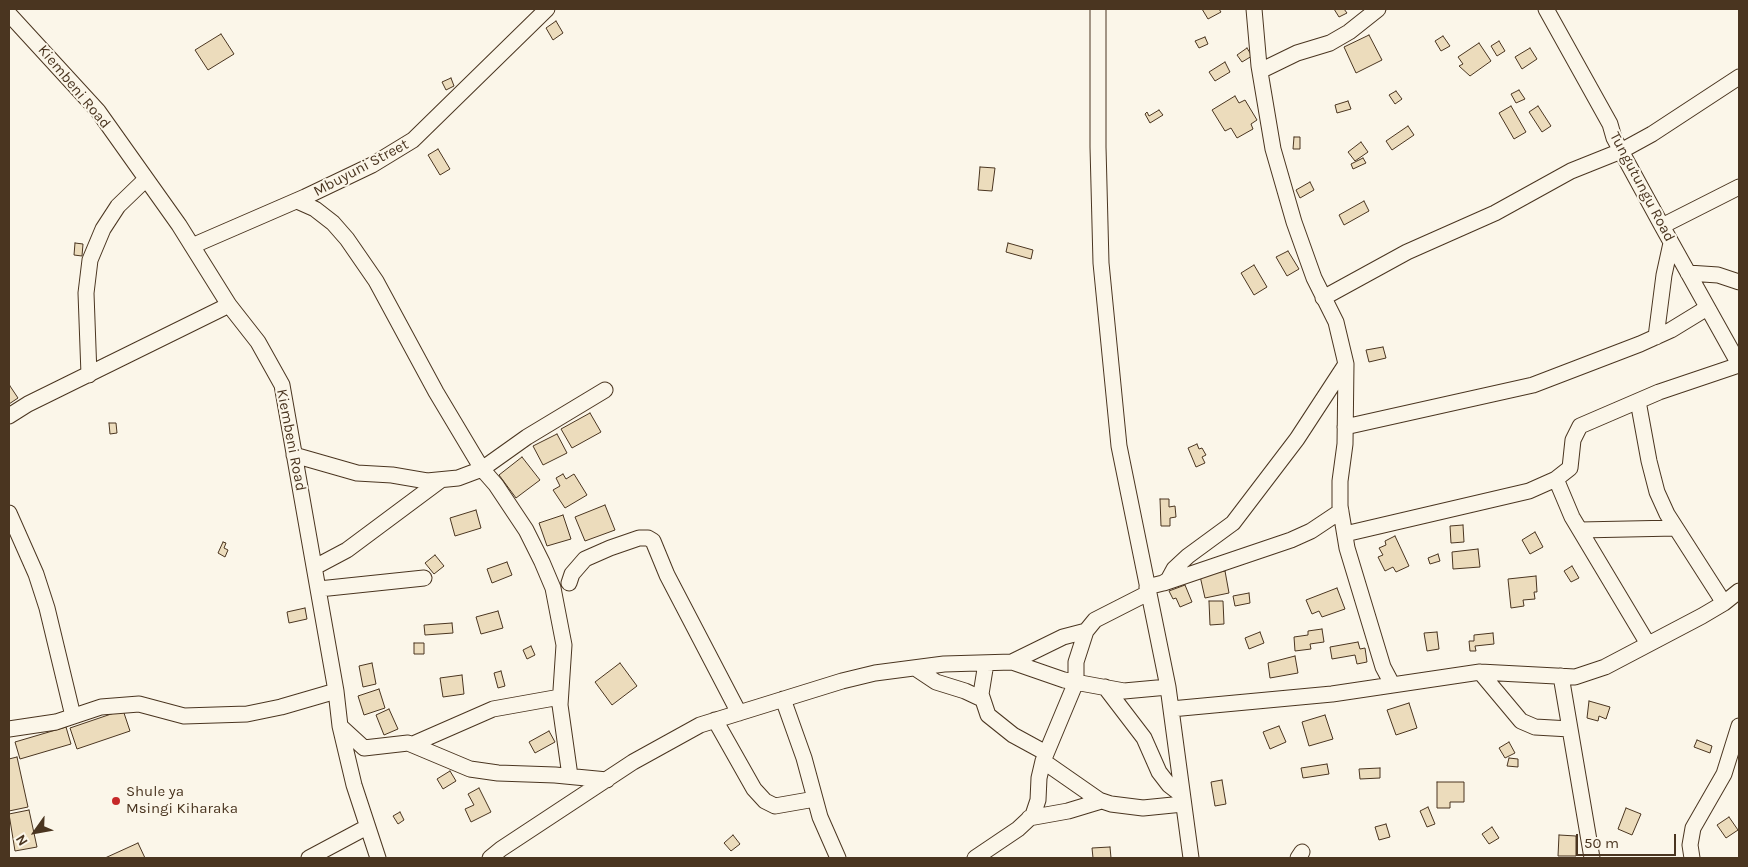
<!DOCTYPE html>
<html>
<head>
<meta charset="utf-8">
<style>
	body { margin:0 }
	#map { position:relative; width:1748px; height:867px; overflow:hidden; background:#fbf6e9; font-family:Karla,sans-serif }
	canvas { display:block }
	.frame { position:absolute; inset:0; border:10px solid #4a3520; pointer-events:none }
	.north { position:absolute; left:10px; top:807px; width:50px; height:50px; -webkit-text-stroke:4px #fbf6e9; paint-order:stroke; rotate:238deg; font-size:14px; font-weight:700; line-height:20px; text-align:center; color:#4a3520 }
	.north::after { content:''; display:block; margin:auto; width:18px; height:22px; background:#4a3520; clip-path:polygon(50% 0,100% 100%,50% 72%,0 100%) }
	.scale { position:absolute; left:1576px; top:834px; width:100px; height:22px; box-sizing:border-box; border:2px solid #4a3520; border-top:0; padding-left:6px; font-size:15px; line-height:18px; white-space:nowrap; color:#4a3520; -webkit-text-stroke:4px #fbf6e9; paint-order:stroke }
</style>
</head>
<body>
<div id="map">
<canvas width="1748" height="867"></canvas>
<div class="frame"></div>
<div class="north">N</div>
<div class="scale">50 m</div>
</div>
<script>
const g = document.querySelector('canvas').getContext('2d');
g.lineJoin = 'round';
function fillPath(path, color) {
  g.fillStyle = color;
  g.fill(path, 'evenodd');
}
function toPath(rows) {
  const path = new Path2D();
  for (const r of rows) {
    path.moveTo(r[0], r[1]);
    for (let i = 2; i < r.length; i += 2) path.lineTo(r[i], r[i + 1]);
  }
  return path;
}
function strokePath(path, color, width, dash) {
  g.strokeStyle = color;
  g.lineWidth = width;
  g.lineCap = dash ? 'butt' : 'round';
  g.setLineDash(dash || []);
  g.stroke(path);
}
function label(font, color, halo, rows, align = 'center') {
  g.font = font + ' Karla,sans-serif';
  g.lineWidth = 4;
  g.setLineDash([]);
  g.textBaseline = 'middle';
  g.strokeStyle = halo;
  g.fillStyle = color;
  for (const [text, x, y, turn = 0] of rows) {
    g.save();
    g.translate(x, y);
    g.rotate((+turn || 0) * Math.PI / 180);
    g.textAlign = isNaN(turn) ? turn : align;
    if (halo) g.strokeText(text, 0, 0);
    g.fillText(text, 0, 0);
    g.restore();
  }
}
const building = toPath([
	[1202,9,1219,9,1221,12,1208,19,1202,9],
	[1334,9,1344,9,1347,13,1339,17,1334,9],
	[556,21,563,33,553,40,546,28,556,21],
	[221,34,234,54,208,70,195,50,221,34],
	[1369,35,1382,60,1356,73,1344,47,1369,35],
	[1443,36,1450,46,1441,51,1435,41,1443,36],
	[1205,37,1208,44,1199,48,1195,41,1205,37],
	[1499,41,1505,51,1497,56,1491,46,1499,41],
	[1479,43,1491,61,1470,76,1459,66,1463,64,1458,57,1479,43],
	[1247,48,1252,56,1242,62,1237,55,1247,48],
	[1530,48,1537,59,1522,69,1515,57,1530,48],
	[1225,62,1230,72,1215,81,1209,72,1225,62],
	[451,78,454,86,446,90,442,82,451,78],
	[1519,90,1525,99,1516,103,1511,94,1519,90],
	[1396,91,1402,99,1395,104,1389,95,1396,91],
	[1235,96,1239,103,1245,100,1257,120,1251,124,1253,129,1237,138,1231,128,1225,131,1212,110,1235,96],
	[1348,101,1351,109,1337,113,1335,105,1348,101],
	[1511,106,1526,132,1514,139,1499,113,1511,106],
	[1538,106,1551,126,1542,132,1529,112,1538,106],
	[1159,110,1163,115,1150,123,1145,114,1147,112,1149,116,1159,110],
	[1408,126,1414,135,1392,150,1386,141,1408,126],
	[1294,137,1300,137,1300,149,1293,149,1294,137],
	[1361,142,1368,152,1355,161,1348,152,1361,142],
	[438,149,450,169,440,175,428,155,438,149],
	[1363,158,1366,163,1353,169,1351,164,1363,158],
	[980,167,995,168,992,191,978,190,980,167],
	[1310,182,1314,190,1300,198,1296,190,1310,182],
	[1364,201,1369,211,1344,225,1339,215,1364,201],
	[75,243,83,244,82,256,74,255,75,243],
	[1008,243,1033,250,1031,259,1006,252,1008,243],
	[1288,251,1299,269,1287,276,1276,257,1288,251],
	[1254,265,1267,287,1254,295,1241,273,1254,265],
	[1383,347,1386,358,1369,362,1366,350,1383,347],
	[10,386,18,398,9,404,9,387,10,386],
	[590,413,601,432,572,448,561,429,590,413],
	[109,423,116,423,117,433,110,434,109,423],
	[557,434,567,453,543,465,533,446,557,434],
	[1197,444,1199,449,1202,448,1206,455,1202,457,1205,463,1196,467,1188,448,1197,444],
	[522,457,540,480,516,498,499,475,522,457],
	[563,474,566,479,574,474,587,495,565,508,553,490,560,486,556,478,563,474],
	[1160,499,1169,499,1169,507,1175,506,1176,517,1170,518,1170,526,1161,526,1160,499],
	[605,505,615,530,585,541,575,517,605,505],
	[476,510,481,528,455,536,450,518,476,510],
	[563,515,571,539,547,546,539,523,563,515],
	[1463,525,1464,542,1451,543,1450,526,1463,525],
	[1535,532,1543,547,1530,554,1522,540,1535,532],
	[1395,536,1409,566,1396,572,1393,567,1385,571,1378,557,1383,555,1379,548,1386,545,1385,541,1395,536],
	[223,542,226,543,224,548,228,550,225,557,218,553,223,542],
	[1478,549,1480,567,1453,569,1452,552,1478,549],
	[1438,554,1440,561,1430,564,1428,558,1438,554],
	[435,555,444,566,434,574,425,563,435,555],
	[507,562,512,575,492,583,487,569,507,562],
	[1572,566,1579,578,1571,582,1564,571,1572,566],
	[1225,571,1229,593,1205,598,1200,576,1225,571],
	[1536,576,1537,592,1534,592,1535,599,1523,600,1524,606,1511,608,1508,579,1536,576],
	[1185,585,1192,602,1180,607,1176,598,1173,599,1169,591,1185,585],
	[1337,588,1345,609,1322,617,1319,611,1312,614,1306,600,1337,588],
	[1249,593,1250,603,1235,606,1233,596,1249,593],
	[1209,601,1223,601,1224,624,1210,625,1209,601],
	[305,608,307,619,289,623,287,612,305,608],
	[498,611,503,628,481,634,476,617,498,611],
	[452,623,453,633,425,635,424,625,452,623],
	[1322,629,1324,642,1310,644,1311,649,1295,651,1294,637,1308,635,1308,631,1322,629],
	[1260,632,1264,643,1249,649,1245,638,1260,632],
	[1437,632,1439,649,1427,651,1424,633,1437,632],
	[1493,633,1494,644,1475,646,1476,651,1470,651,1469,641,1474,641,1474,635,1493,633],
	[1358,642,1360,649,1365,648,1367,662,1357,664,1355,655,1332,659,1330,647,1358,642],
	[414,643,424,643,424,654,414,654,414,643],
	[531,646,535,655,527,659,523,650,531,646],
	[1295,656,1298,673,1270,678,1268,663,1295,656],
	[372,663,376,684,363,687,359,666,372,663],
	[620,663,637,686,612,705,595,682,620,663],
	[501,671,505,686,498,688,494,673,501,671],
	[462,675,464,694,443,697,440,678,462,675],
	[379,689,385,708,364,715,358,696,379,689],
	[1589,701,1610,707,1606,719,1599,716,1598,721,1587,718,1589,701],
	[1409,703,1417,728,1396,735,1387,710,1409,703],
	[389,709,398,729,384,735,376,715,389,709],
	[123,710,130,731,77,749,70,728,123,710],
	[1325,715,1333,739,1309,746,1302,722,1325,715],
	[1279,726,1286,742,1270,749,1263,732,1279,726],
	[66,727,71,744,20,759,15,742,66,727],
	[549,731,555,742,535,753,529,742,549,731],
	[1697,740,1712,746,1710,753,1694,747,1697,740],
	[1509,742,1515,753,1505,758,1499,748,1509,742],
	[17,757,28,807,9,811,9,759,17,757],
	[1509,758,1518,759,1518,767,1507,766,1509,758],
	[1327,764,1329,774,1303,778,1301,768,1327,764],
	[1380,768,1380,778,1360,779,1359,769,1380,768],
	[450,771,456,781,443,789,437,779,450,771],
	[1222,780,1226,804,1215,806,1211,782,1222,780],
	[1437,782,1464,782,1464,802,1450,802,1450,808,1437,808,1437,782],
	[479,788,491,812,471,822,465,809,474,805,468,794,479,788],
	[1428,807,1435,824,1427,827,1420,811,1428,807],
	[1626,808,1641,814,1632,835,1618,829,1626,808],
	[29,810,37,847,15,851,9,814,29,810],
	[400,812,404,820,398,824,393,816,400,812],
	[1729,817,1738,830,1726,838,1717,825,1729,817],
	[1386,824,1390,837,1379,840,1375,827,1386,824],
	[1492,827,1499,838,1489,844,1482,834,1492,827],
	[733,835,740,844,731,851,724,843,733,835],
	[1559,835,1576,836,1576,856,1558,856,1559,835],
	[138,843,145,858,105,858,138,843],
	[1110,847,1111,858,1121,858,1093,858,1092,848,1110,847]
]);
fillPath(building, '#ecdcbc');
strokePath(building, '#4a3520', 1);
const minor = toPath([
	[1098,9,1098,147,1101,263,1119,446,1168,687,1191,858],
	[1254,9,1259,66,1273,149,1294,222,1314,278,1336,322,1346,364,1345,444,1340,481,1340,506,1347,548,1383,667,1392,684],
	[1546,9,1610,124,1614,138,1662,226,1739,364],
	[9,14,98,111,179,225,229,305,258,342,282,385,336,691,340,726,354,785,378,858],
	[1260,71,1297,53,1330,43,1349,32,1378,9],
	[297,201,315,209,333,223,347,239,376,281,436,392,482,469,496,485,526,530,542,562,553,588,564,645,560,705,570,776],
	[1662,226,1739,187],
	[192,246,305,197,372,165,413,140,547,9],
	[1688,273,1718,275,1739,282],
	[1323,298,1407,252,1495,213,1571,171,1621,151,1652,134,1739,77],
	[1656,337,1664,275,1671,243],
	[89,375,86,293,90,260,103,229,118,206,146,179],
	[1638,401,1649,461,1657,492,1667,514,1724,603],
	[9,416,28,404,229,305],
	[1345,427,1533,385,1640,344,1671,330,1707,308],
	[294,455,357,473,392,475,427,481,458,478,482,469,527,437,605,390],
	[1556,479,1572,517,1648,644],
	[9,513,36,574,47,608,73,716],
	[1580,530,1676,528],
	[1345,534,1529,491,1556,479,1570,468,1573,440,1580,426,1659,392,1739,365],
	[315,567,347,550,441,480],
	[569,583,572,574,585,559,610,548,639,538,648,538,653,541,667,575,739,713],
	[1164,583,1291,540,1311,531,1341,511],
	[1147,587,1163,583,1168,580,1174,569,1188,556,1233,523,1297,439,1346,364],
	[319,589,424,578],
	[1012,662,1063,637,1086,631],
	[986,663,981,694,988,715,1013,735,1046,753],
	[915,668,936,682,965,691,982,699],
	[1480,672,1521,721,1535,727,1570,729],
	[1561,676,1592,858],
	[1105,687,1144,738,1159,772,1169,785,1182,795],
	[783,699,804,758,820,817,838,858],
	[1171,709,1332,694,1480,672,1575,677,1605,667,1702,616,1724,603,1739,591],
	[715,720,754,789,765,801,775,806,815,799],
	[340,726,364,748,408,743,470,769,498,773,555,775,607,780],
	[9,729,56,722,101,707,139,704,184,716,247,714,281,707,336,691],
	[413,744,493,709,560,697],
	[1043,761,1099,800,1111,804,1143,808,1183,804],
	[1029,818,1068,811,1101,801],
	[309,858,367,827],
	[490,858,501,849,633,762,700,725,842,681,875,673,944,664,1012,662,1064,680,1124,691,1168,687],
	[975,858,1018,829,1033,815,1038,800,1039,778,1043,761,1076,682,1076,662,1086,631,1095,620,1148,593],
	[1298,858,1302,852],
	[1692,858,1690,845,1693,828,1724,774,1739,726]
]);
strokePath(minor, '#4a3520', 17);
strokePath(minor, '#fbf6e9', 15);
for (const [x, y, r, color] of [
	[116,801,5,"#c62828"]
]) {
  const dot = new Path2D();
  dot.arc(x, y, r, 0, 2 * Math.PI);
  g.fillStyle = color;
  g.fill(dot);
  strokePath(dot, '#fbf6e9', 2);
}
label('15px', '#4a3520', '#fbf6e9', [
	["Kiembeni Road",74,87,50],
	["Mbuyuni Street",361,168,-28],
	["Tungutungu Road",1642,187,62],
	["Kiembeni Road",291,440,79]
]);
label('15px', '#4a3520', '#fbf6e9', [
	["Shule ya",126,792],
	["Msingi Kiharaka",126,809]
], 'left');
</script>
</body>
</html>
